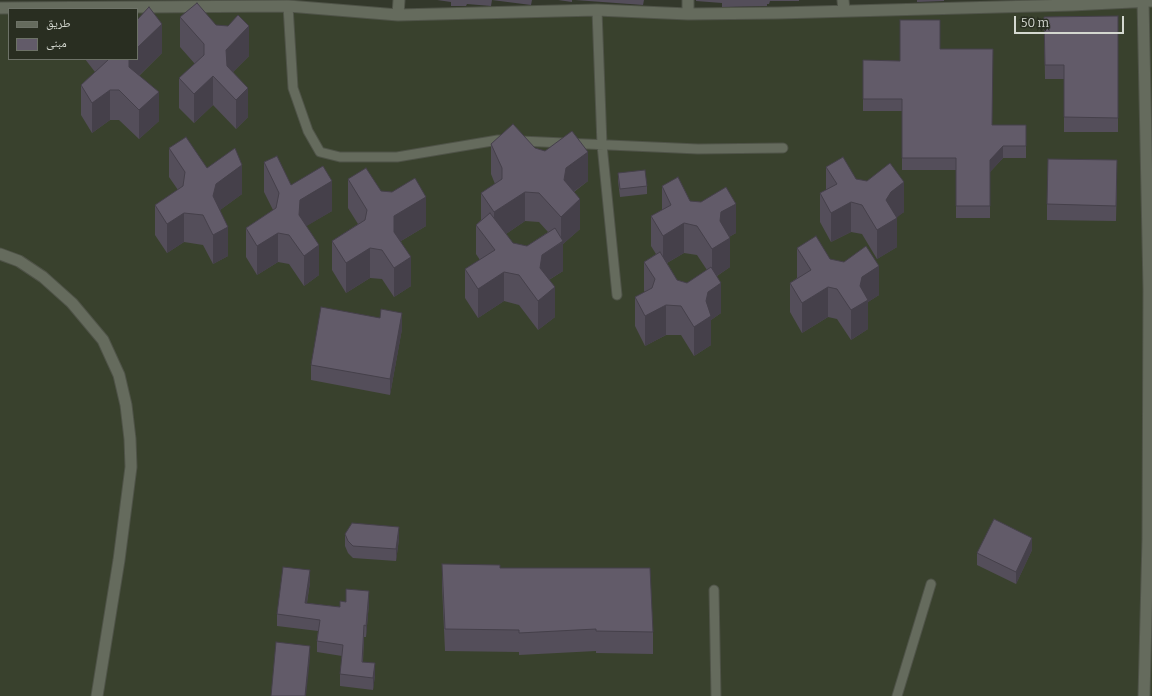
<!DOCTYPE html>
<html>
<head>
<meta charset="utf-8">
<style>
	body { margin:0 }
	#map { position:relative; width:1152px; height:696px; overflow:hidden; background:#33382b; font-family:Bitter,"Noto Naskh Arabic",serif }
	canvas { display:block }
	.legend { position:absolute; left:8px; top:8px; width:130px; height:52px; box-sizing:border-box; background:#292e21; border:1px solid #6d7267; margin:0; padding:5px 7px; list-style:none; font-size:12px; color:#d4d8d0 }
	.legend li { display:flex; align-items:center; gap:8px; height:20px }
	.legend b { width:20px; border:1px solid #6d7267 }
	.scale { position:absolute; left:1014px; top:16px; width:110px; height:18px; box-sizing:border-box; border:2px solid #d4d8d0; border-top:0; padding-left:5px; font-size:12px; line-height:14px; white-space:nowrap; color:#d4d8d0; -webkit-text-stroke:3px #292e21; paint-order:stroke }
</style>
</head>
<body>
<div id="map">
<canvas width="1152" height="696"></canvas>
<ul class="legend">
<li><b style="height:5px;background:#656b5d"></b>طريق</li>
<li><b style="height:11px;background:#625b69"></b>مبنى</li>
</ul>
<div class="scale">50 m</div>
</div>
<script>
const g = document.querySelector('canvas').getContext('2d');
g.lineJoin = 'round';
function fillPath(path, color) {
  g.fillStyle = color;
  g.fill(path, 'evenodd');
}
function toPath(rows) {
  const path = new Path2D();
  for (const r of rows) {
    path.moveTo(r[0], r[1]);
    for (let i = 2; i < r.length; i += 2) path.lineTo(r[i], r[i + 1]);
  }
  return path;
}
function strokePath(path, color, width, dash) {
  g.strokeStyle = color;
  g.lineWidth = width;
  g.lineCap = dash ? 'butt' : 'round';
  g.setLineDash(dash || []);
  g.stroke(path);
}
fillPath(toPath([
	[1152,1,1152,696,0,696,0,8,288,6,398,15,688,14],
	[9,9,137,9,137,59,9,59]
]), '#39412d');
const service = toPath([
	[288,6,293,88,308,131,320,152,340,157,397,157,498,140,698,149,783,148],
	[597,10,602,145,617,295],
	[714,590,716,696],
	[897,696,931,584]
]);
const minor = toPath([
	[688,0,688,14],
	[843,0,844,10],
	[1143,0,1149,289,1148,539,1144,696],
	[0,8,288,6,398,15,597,10,688,14,778,13,1072,5,1152,1],
	[398,15,399,0],
	[0,254,19,261,43,277,72,303,103,340,119,375,126,405,130,439,131,467,119,560,97,696]
]);
strokePath(service, '#4f5348', 11);
strokePath(minor, '#4f5348', 13);
strokePath(service, '#656b5d', 9);
strokePath(minor, '#656b5d', 11);
fillPath(toPath([
	[437,0,492,0,491,6,467,4,466,6,451,6,451,2],
	[492,0,532,0,531,5],
	[558,0,572,0,572,2],
	[575,0,644,0,643,5],
	[696,0,799,0,799,1,770,1,769,4,767,4,767,6,722,7,722,3,696,1],
	[917,0,944,0,944,1,917,2],
	[1118,16,1118,132,1064,132,1064,79,1045,79,1044,17],
	[180,17,216,25,249,56,233,72,248,117,236,129,213,105,194,123,179,108,179,78,195,64,180,47],
	[940,49,992,125,1026,125,1026,158,1003,158,990,172,990,218,956,218,956,170,902,170,902,111,863,111,863,60,900,61],
	[162,53,139,76,159,121,139,139,119,120,110,120,92,133,81,115,81,85,95,72,85,59,137,59],
	[491,144,535,148,588,181,574,192,580,229,563,244,563,271,549,280,555,317,538,330,519,305,504,301,478,318,465,298,465,269,480,260,476,254,476,225,481,220,481,193,495,184,491,174],
	[525,221,539,222,548,232,527,246,513,243,506,234],
	[169,148,207,168,242,194,220,210,228,256,213,264,203,245,184,242,167,253,155,235,155,205,178,190,169,177],
	[264,162,291,185,332,211,306,226,319,275,304,286,289,264,278,262,257,275,246,257,246,228,273,210,264,192],
	[826,167,856,179,904,212,896,217,897,247,877,259,862,234,851,232,831,242,820,222,820,193,826,190],
	[618,173,647,186,647,194,620,197,618,181],
	[1117,176,1116,221,1047,220,1047,204],
	[348,179,381,191,426,226,401,241,411,286,394,297,382,279,370,278,346,293,332,270,332,241,358,224,348,208],
	[662,186,690,201,736,233,729,237,730,267,717,276,721,313,711,320,711,345,694,356,681,335,666,335,645,346,635,326,635,297,645,292,644,291,644,262,656,254,651,246,651,216,662,210],
	[684,253,697,255,707,270,687,283,677,280,667,263],
	[797,248,830,259,879,295,868,302,868,329,851,340,837,319,828,317,802,333,790,312,790,283,797,278],
	[402,329,390,395,311,380,311,365],
	[345,534,399,539,396,561,353,558,348,553,345,546],
	[1032,550,1016,584,977,565,977,553],
	[442,564,500,568,653,632,653,654,596,653,596,651,519,655,519,652,445,651,442,586],
	[310,582,307,603,340,607,346,602,369,603,366,637,364,637,363,662,375,675,373,690,340,686,340,674,342,656,317,652,317,641,318,631,277,626,277,614]
]), '#544e5a');
fillPath(toPath([
	[162,24,162,53,128,86,128,59,137,59,137,48],
	[249,26,249,56,226,79,226,50],
	[213,76,213,105,194,123,194,94],
	[248,88,248,117,236,129,236,100],
	[110,90,110,120,92,133,92,103],
	[159,92,159,121,139,139,139,110],
	[1003,146,1003,158,990,172,990,218,990,160],
	[588,152,588,181,566,197,564,180,566,168],
	[242,165,242,194,216,213,213,196,216,184],
	[332,181,332,211,300,230,299,215,300,200],
	[904,182,904,212,895,219,897,218,897,247,877,259,877,230,886,200,891,192],
	[525,192,525,221,494,242,494,212],
	[426,197,426,226,394,245,394,216],
	[580,199,580,229,563,244,563,271,542,284,540,268,542,255,561,243,561,217],
	[851,202,851,232,831,242,831,213],
	[736,204,736,233,721,241,730,238,730,267,712,279,712,249,721,212],
	[184,213,184,242,167,253,167,224],
	[684,223,684,253,663,265,663,236],
	[228,227,228,256,213,264,213,235],
	[278,233,278,262,257,275,257,246],
	[319,245,319,275,304,286,304,256],
	[370,248,370,278,346,293,346,263],
	[411,257,411,286,394,297,394,268],
	[879,266,879,295,868,302,868,329,851,340,851,310,860,286,862,277],
	[504,272,504,301,478,318,478,289],
	[721,283,721,313,711,320,711,345,694,356,694,327,706,301,708,292],
	[555,287,555,317,538,330,538,301],
	[828,287,828,317,802,333,802,303],
	[666,305,666,335,645,346,645,316],
	[402,313,402,329,390,395,390,379],
	[399,527,399,539,396,561,396,549],
	[1032,538,1032,550,1016,584,1016,572],
	[310,570,310,582,305,614,305,603],
	[369,591,369,603,366,637,366,626],
	[310,646,310,658,306,696,305,696],
	[375,663,375,675,373,690,373,678]
]), '#45404a');
const building = toPath([
	[197,3,216,25,228,26,238,15,249,26,226,50,227,66,248,88,236,100,213,76,194,94,179,78,204,55,204,44,180,17,197,3],
	[149,7,162,24,137,48,137,20,149,7],
	[1118,16,1118,118,1064,117,1064,65,1045,65,1044,17,1118,16],
	[900,20,940,20,940,49,993,49,992,125,1026,125,1026,146,1003,146,990,160,990,206,956,206,956,158,902,158,902,99,863,99,863,60,900,61,900,20],
	[107,59,129,59,129,67,159,92,139,110,119,90,110,90,92,103,81,85,108,60,107,59],
	[513,124,535,148,545,151,572,131,588,152,566,168,564,180,580,199,561,217,539,193,525,192,494,212,481,193,502,179,502,168,491,144,513,124],
	[186,137,207,168,235,148,242,165,216,184,213,196,228,227,213,235,203,215,184,213,167,224,155,205,183,186,185,172,169,148,186,137],
	[277,156,291,185,323,166,332,181,300,200,299,215,319,245,304,256,289,235,278,233,257,246,246,228,276,208,279,193,264,162,277,156],
	[843,157,856,179,867,181,890,163,904,182,891,192,886,200,897,218,877,230,862,205,851,202,831,213,820,193,837,184,826,167,843,157],
	[1048,159,1117,160,1116,206,1047,204,1048,159],
	[366,168,381,191,392,192,415,178,426,197,394,216,394,232,411,257,394,268,382,250,370,248,346,263,332,241,365,220,367,210,348,179,366,168],
	[645,170,647,186,620,189,618,173,645,170],
	[678,177,690,201,701,202,726,187,736,204,721,212,720,221,730,238,712,249,697,226,684,223,663,236,651,216,671,205,662,186,678,177],
	[490,213,513,243,527,246,555,228,563,241,542,255,540,268,555,287,538,301,519,275,504,272,478,289,465,269,495,250,476,225,490,213],
	[816,236,830,259,844,262,866,246,879,266,862,277,860,286,868,300,851,310,837,289,828,287,802,303,790,283,811,270,797,248,816,236],
	[660,252,677,280,687,283,711,267,721,283,708,292,706,301,711,316,694,327,681,306,666,305,645,316,635,297,652,288,655,279,644,262,660,252],
	[321,307,380,318,381,309,402,313,390,379,311,365,321,307],
	[994,519,1032,538,1016,572,977,553,994,519],
	[352,523,399,527,396,549,353,546,348,541,345,534,352,523],
	[442,564,500,565,500,568,650,568,653,632,596,631,596,629,519,633,519,630,445,629,442,564],
	[283,567,310,570,305,603,340,607,340,601,346,602,346,589,369,591,366,626,364,625,362,662,375,663,373,678,340,674,343,645,317,641,320,620,277,614,283,567],
	[276,642,310,646,305,696,271,696,276,642]
]);
fillPath(building, '#625b69');
strokePath(building, '#45404a', 1);
</script>
</body>
</html>
